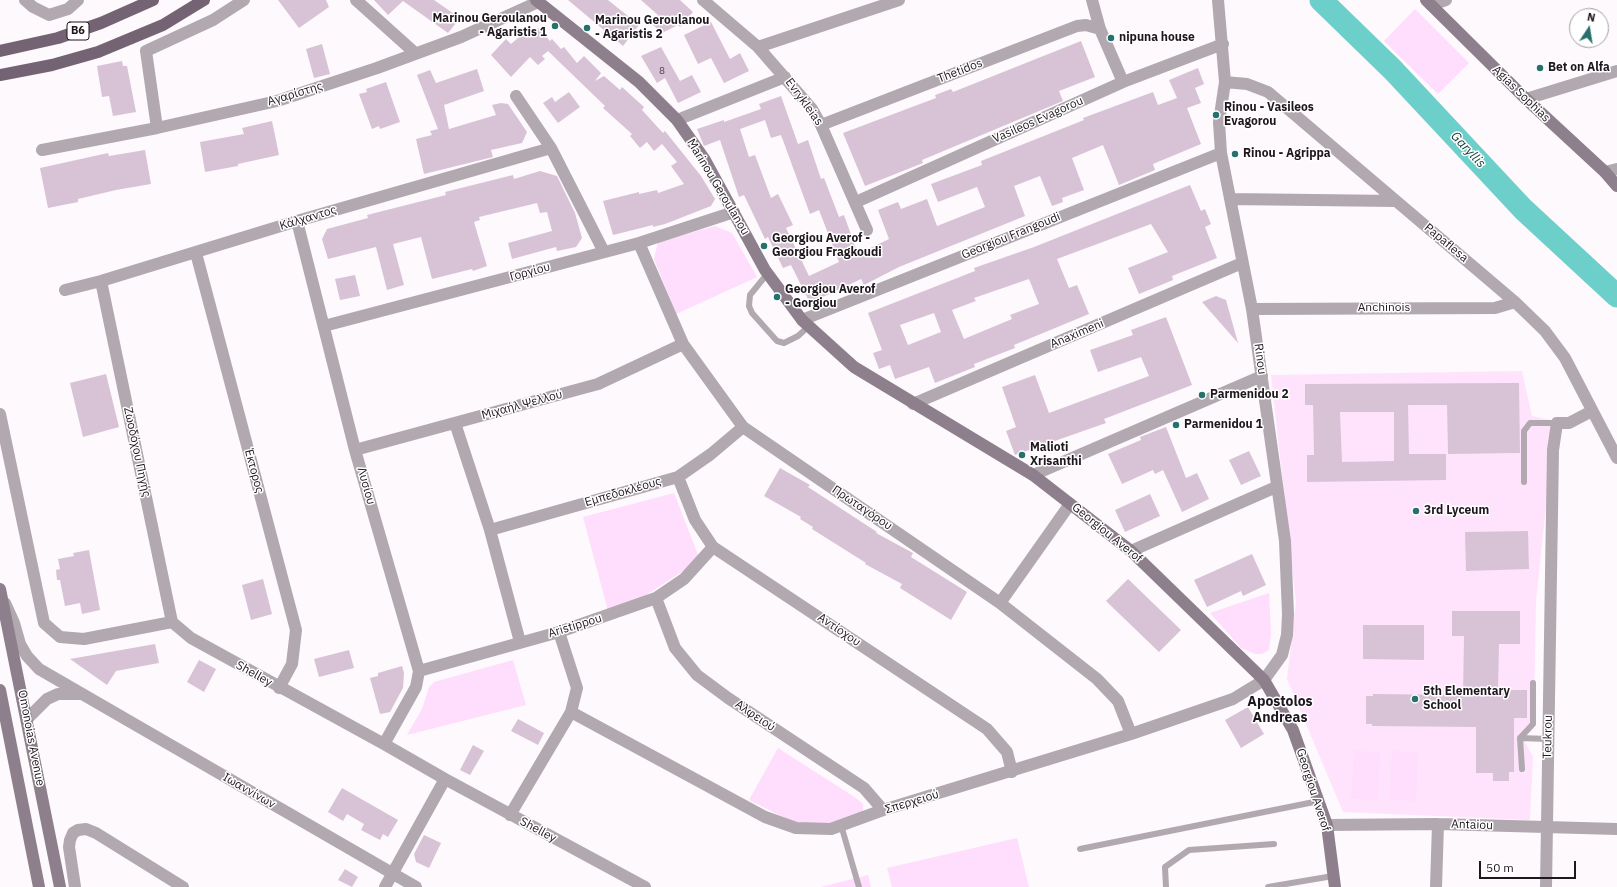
<!DOCTYPE html>
<html>
<head>
<meta charset="utf-8">
<style>
	body { margin:0 }
	#map { position:relative; width:1617px; height:887px; overflow:hidden; background:#fdf9fd; font-family:"IBM Plex Sans",sans-serif }
	canvas { display:block }
	.north { position:absolute; left:1569px; top:8px; width:40px; height:40px; box-sizing:border-box; background:#fff; border:1px solid #a5a2a5; border-radius:50%; rotate:12deg; font-size:11px; font-weight:700; line-height:16px; text-align:center; color:#1f171e }
	.north::after { content:''; display:block; margin:auto; width:14px; height:18px; background:#26716d; clip-path:polygon(50% 0,100% 100%,50% 72%,0 100%) }
	.scale { position:absolute; left:1479px; top:861px; width:97px; height:18px; box-sizing:border-box; border:2px solid #1f171e; border-top:0; padding-left:5px; font-size:12px; line-height:14px; white-space:nowrap; color:#1f171e; -webkit-text-stroke:3px #fff; paint-order:stroke }
</style>
</head>
<body>
<div id="map">
<canvas width="1617" height="887"></canvas>
<div class="north">N</div>
<div class="scale">50 m</div>
</div>
<script>
const g = document.querySelector('canvas').getContext('2d');
g.lineJoin = 'round';
function fillPath(path, color) {
  g.fillStyle = color;
  g.fill(path, 'evenodd');
}
function toPath(rows) {
  const path = new Path2D();
  for (const r of rows) {
    path.moveTo(r[0], r[1]);
    for (let i = 2; i < r.length; i += 2) path.lineTo(r[i], r[i + 1]);
  }
  return path;
}
function strokePath(path, color, width, dash) {
  g.strokeStyle = color;
  g.lineWidth = width;
  g.lineCap = dash ? 'butt' : 'round';
  g.setLineDash(dash || []);
  g.stroke(path);
}
function label(font, color, halo, rows, align = 'center') {
  g.font = font + ' "IBM Plex Sans",sans-serif';
  g.lineWidth = 3;
  g.setLineDash([]);
  g.textBaseline = 'middle';
  g.strokeStyle = halo;
  g.fillStyle = color;
  for (const [text, x, y, turn = 0] of rows) {
    g.save();
    g.translate(x, y);
    g.rotate((+turn || 0) * Math.PI / 180);
    g.textAlign = isNaN(turn) ? turn : align;
    if (halo) g.strokeText(text, 0, 0);
    g.fillText(text, 0, 0);
    g.restore();
  }
}
fillPath(toPath([
	[1522,371,1532,416,1555,421,1536,601,1534,719,1523,738,1533,757,1530,820,1343,812,1287,679,1296,603,1271,375]
]), '#ffe3fd');
fillPath(toPath([
	[1415,9,1469,63,1438,94,1384,41],
	[715,226,732,233,757,277,676,314,654,259,658,242],
	[674,493,700,560,643,597,608,611,583,517],
	[1269,593,1271,633,1269,650,1262,654,1255,654,1241,648,1210,613],
	[513,660,526,705,407,735,422,709,429,687,434,682],
	[778,748,856,798,863,804,863,812,827,824,805,824,791,821,749,800],
	[1354,751,1380,752,1378,800,1351,799],
	[1392,751,1418,753,1416,801,1390,799],
	[1017,838,1029,887,892,887,887,868],
	[868,875,871,887,821,887]
]), '#ffddfc');
strokePath(toPath([
	[1321,0,1393,70,1523,209,1617,296]
]), '#6dcfca', 23);
fillPath(toPath([
	[278,0,326,0,329,7,299,28],
	[374,0,434,0,460,18,448,33,403,1,388,15],
	[568,0,608,0,639,25,623,46],
	[641,0,680,0,693,12,680,27,678,25,662,33,652,24,659,16],
	[711,22,730,59,740,53,749,71,724,83,711,58,698,64,684,35],
	[539,28,550,41,552,39,561,49,564,47,577,63,584,56,601,73,595,81,604,76,620,90,622,87,644,107,642,110,663,133,665,131,701,176,715,199,711,206,665,224,653,227,653,225,613,235,603,201,639,192,639,194,657,190,658,193,684,184,671,166,677,162,662,144,654,151,647,142,640,148,630,136,632,134,603,108,605,106,548,51,542,56,545,59,538,65,530,57,511,77,491,55,506,39,511,44,524,33,526,36,530,32,532,34],
	[1081,41,1095,77,1059,91,1063,101,922,160,923,163,865,186,843,133,936,98,935,95,951,89,953,92],
	[322,44,330,74,314,78,306,49],
	[661,47,680,81,692,75,701,92,678,103,665,78,657,83,641,56],
	[122,61,123,66,127,66,136,112,113,116,109,96,102,97,97,66],
	[1198,68,1204,84,1195,88,1201,103,1187,108,1201,144,1153,164,1155,170,1119,185,1103,145,1072,158,1084,190,1062,198,1063,202,1052,206,1040,176,1014,186,1025,216,899,267,864,285,861,279,810,303,791,265,783,268,768,237,765,239,744,195,739,197,720,140,704,146,697,129,724,120,724,122,761,109,759,104,781,96,798,144,808,140,821,179,824,178,839,217,844,215,858,254,889,239,878,210,898,202,901,209,927,199,937,226,985,207,977,187,938,202,931,184,982,165,981,161,1084,120,1083,118,1153,92,1158,105,1177,98,1169,80],
	[765,120,771,138,781,135,810,214,819,210,839,262,809,276,786,228,793,225,778,194,771,198,755,155,749,157,740,129],
	[477,69,484,91,444,105,449,129,496,115,492,105,501,103,508,104,527,132,522,143,491,150,493,157,424,174,416,139,432,135,430,131,438,129,417,75,430,70,436,83],
	[386,82,400,122,380,129,379,126,372,129,359,94,367,92,366,89],
	[569,92,580,107,558,123,543,103,552,97,555,102],
	[272,121,279,155,238,164,238,166,205,172,200,142,244,134,242,128],
	[145,150,151,184,116,190,78,199,78,202,48,208,40,168,108,153,109,156],
	[540,171,557,176,575,213,582,238,576,247,557,251,556,247,512,259,508,243,552,231,547,212,540,213,537,203,479,217,480,220,474,222,487,266,473,271,472,269,432,279,421,237,393,244,404,285,387,290,376,247,328,259,322,239,327,229,368,218,367,215,446,195,445,192,513,175,514,179],
	[1190,185,1201,211,1205,209,1211,224,1205,227,1217,258,1172,276,1173,280,1139,294,1128,268,1168,252,1151,224,1057,259,1069,288,1077,285,1089,314,1014,345,1015,348,974,364,975,367,935,383,929,367,895,379,890,365,879,369,873,353,882,350,868,313,975,271,974,268,1034,247],
	[1029,279,1039,304,1010,315,1012,319,964,339,952,310,976,301,974,298],
	[934,313,941,332,908,345,900,325],
	[355,275,360,296,340,300,335,279],
	[1216,296,1226,300,1238,343,1202,302],
	[1166,317,1192,385,1104,419,1106,423,1015,455,1006,431,1016,427,1002,387,1035,375,1049,413,1149,376,1141,357,1098,372,1090,350,1133,335,1131,330],
	[106,374,119,427,83,437,70,383],
	[1519,383,1520,453,1448,454,1447,405,1408,405,1409,454,1446,454,1446,480,1307,482,1307,455,1314,455,1313,405,1305,405,1305,384],
	[1340,412,1394,412,1394,461,1342,462],
	[1166,427,1186,478,1197,473,1209,499,1182,512,1163,470,1155,474,1153,470,1122,484,1108,454,1141,440,1140,437],
	[1249,451,1261,476,1241,485,1229,460],
	[780,468,810,485,808,487,877,532,876,533,913,553,911,557,967,592,951,620,900,588,902,584,865,564,866,563,812,529,813,527,800,519,801,517,764,496],
	[1150,494,1160,516,1125,532,1115,510],
	[1528,531,1529,569,1466,571,1465,532],
	[89,550,100,610,82,614,80,603,65,606,60,580,57,580,56,570,60,569,58,559,74,556,73,553],
	[1252,554,1266,585,1243,596,1241,591,1207,607,1194,580],
	[263,579,272,614,251,620,242,585],
	[1128,579,1181,630,1159,652,1106,601],
	[1452,611,1520,611,1520,644,1499,644,1498,690,1527,690,1527,718,1514,718,1514,772,1509,772,1509,781,1493,781,1493,773,1476,773,1476,727,1372,726,1372,724,1366,724,1366,696,1373,696,1373,694,1463,695,1464,636,1452,636],
	[1363,625,1424,625,1424,660,1363,659],
	[155,644,159,663,116,671,107,685,70,659],
	[349,650,354,668,319,677,314,659],
	[199,660,216,669,204,692,187,682],
	[402,666,404,673,403,688,390,712,380,714,370,678,378,676,378,673],
	[1248,707,1264,734,1241,748,1225,720],
	[518,719,544,733,538,745,511,731],
	[473,745,484,751,470,775,460,770],
	[342,788,398,820,388,837,383,834,380,840,361,830,364,824,347,814,343,821,328,812],
	[424,835,441,843,429,868,416,862,414,854],
	[345,869,358,877,352,887,338,880]
]), '#d8c3d6');
strokePath(toPath([
	[768,273,750,295,749,306,752,313,777,341,784,343,798,336,809,326],
	[1524,482,1524,431,1530,423,1557,423],
	[1520,738,1548,739],
	[1522,769,1520,738,1533,724,1533,683],
	[841,825,859,887],
	[1080,849,1319,801],
	[1166,887,1165,867,1189,850,1274,844],
	[1268,887,1333,876]
]), '#b1a8b0', 6);
strokePath(toPath([
	[25,0,33,7,49,15,68,9,78,0],
	[356,0,415,53],
	[703,0,758,47,812,109,821,125,867,230],
	[1092,0,1100,29,1123,82],
	[1431,5,1446,0],
	[758,47,899,0],
	[1225,82,1247,84,1268,92,1515,302,1545,331,1565,358,1617,458],
	[516,96,551,148,604,252],
	[1526,99,1617,71],
	[677,120,785,77],
	[821,125,1077,26,1086,25,1100,29],
	[157,128,146,51,213,20,244,0],
	[42,150,157,128,277,101,377,68,461,37,538,2],
	[1605,172,1617,169],
	[1230,199,1396,201],
	[856,202,1123,82,1223,44],
	[297,221,355,450,419,671,416,687,384,744],
	[639,243,683,344,743,427,1000,603,1097,679,1118,701,1131,734],
	[196,253,296,630,292,664,279,688],
	[101,281,172,622],
	[65,290,101,281,297,221,551,148],
	[1252,309,1495,308,1515,302],
	[802,320,1221,153],
	[324,326,639,243,734,212],
	[913,404,1242,263],
	[0,414,44,623,60,637,84,639,172,622,191,638,384,744,445,779,645,887],
	[455,423,490,530,520,642],
	[355,450,598,384,683,344],
	[1033,475,1262,376],
	[678,477,695,520,713,547,987,729,1007,752,1012,772],
	[490,530,678,477,711,454,743,427],
	[1131,551,1276,487],
	[656,598,675,648,697,675,728,698,864,788,883,810],
	[5,603,14,623,20,644,27,656,39,669,416,887],
	[1000,603,1070,504],
	[419,671,559,632,656,598,684,579,713,547],
	[571,712,765,817,796,828,831,829,883,810,1131,734,1233,699,1264,680,1282,655,1287,635,1288,614,1285,541,1252,309,1221,153,1219,122,1225,82,1218,0],
	[27,719,47,699,58,694,81,694],
	[510,815,571,712,577,688,559,632],
	[1327,825,1438,824,1617,829],
	[75,887,69,847,70,840,73,833,78,830,86,829,96,833,183,887],
	[385,887,445,779],
	[1436,887,1438,824],
	[1546,887,1553,450,1557,423,1569,423,1592,411]
]), '#b1a8b0', 12);
strokePath(toPath([
	[536,0,639,82,677,120,705,160,765,270,802,320,854,367,1033,475,1131,551,1264,680,1293,730,1327,825,1335,887],
	[1426,0,1526,99,1605,172,1617,186],
	[0,589,60,887],
	[0,690,39,887]
]), '#8d808c', 12);
strokePath(toPath([
	[0,51,58,38,101,23,153,0],
	[0,75,52,65,98,52,163,25,204,0]
]), '#746473', 12);
for (const [x, y, r, color] of [
	[555,26,4,"#26716d"],
	[587,28,4,"#26716d"],
	[1111,38,4,"#26716d"],
	[1540,68,4,"#26716d"],
	[1216,115,4,"#26716d"],
	[1235,154,4,"#26716d"],
	[764,246,4,"#26716d"],
	[777,297,4,"#26716d"],
	[1202,395,4,"#26716d"],
	[1176,425,4,"#26716d"],
	[1022,455,4,"#26716d"],
	[1416,511,4,"#26716d"],
	[1415,699,4,"#26716d"]
]) {
  const dot = new Path2D();
  dot.arc(x, y, r, 0, 2 * Math.PI);
  g.fillStyle = color;
  g.fill(dot);
  strokePath(dot, '#fff', 1.5);
}
label('10px', '#4d424c', null, [
	["8",662,71]
]);
for (const [x, y, w] of [
	[78,31,22]
]) {
  const box = new Path2D();
  box.roundRect(x - w / 2, y - 9, w, 18, 3);
  g.fillStyle = '#fff';
  g.fill(box);
  strokePath(box, '#1f171e', 1);
}
label('bold 11px', '#1f171e', null, [
	["B6",78,31]
]);
label('bold 12px', '#1f171e', '#fff', [
	["Marinou Geroulanou",547,19,"right"],
	["- Agaristis 1",547,33,"right"],
	["Marinou Geroulanou",595,21],
	["- Agaristis 2",595,35],
	["nipuna house",1119,38],
	["Bet on Alfa",1548,68],
	["Rinou - Vasileos",1224,108],
	["Evagorou",1224,122],
	["Rinou - Agrippa",1243,154],
	["Georgiou Averof -",772,239],
	["Georgiou Fragkoudi",772,253],
	["Georgiou Averof",785,290],
	["- Gorgiou",785,304],
	["Parmenidou 2",1210,395],
	["Parmenidou 1",1184,425],
	["Malioti",1030,448],
	["Xrisanthi",1030,462],
	["3rd Lyceum",1424,511],
	["5th Elementary",1423,692],
	["School",1423,706]
], 'left');
label('12px', '#1f171e', '#fff', [
	["Thetidos",960,71,-21],
	["Αγαρίστης",295,94,-17],
	["Agias Sophias",1521,94,44],
	["Evrykleias",804,102,54],
	["Vasileos Evagorou",1038,120,-24],
	["Marinou Geroulanou",718,187,59],
	["Κάλχαντος",308,218,-17],
	["Georgiou Frangoudi",1011,236,-22],
	["Papaflesa",1446,243,40],
	["Γοργίου",530,272,-15],
	["Anchinois",1384,308],
	["Anaximeni",1077,334,-23],
	["Rinou",1260,359,82],
	["Μιχαήλ Ψελλού",522,405,-15],
	["Ζωοδόχου Πηγής",137,452,78],
	["Έκτορος",254,471,75],
	["Λυσίου",366,486,74],
	["Εμπεδοκλέους",623,492,-16],
	["Πρωταγόρου",862,508,34],
	["Georgiou Averof",1107,533,39],
	["Aristippou",575,626,-17],
	["Αντίοχου",839,630,34],
	["Shelley",254,674,29],
	["Αλφειού",755,716,34],
	["Teukrou",1548,737,-89],
	["Omonoias Avenue",31,738,79],
	["Georgiou Averof",1313,790,72],
	["Ιωαννίνων",249,791,30],
	["Σπερχειού",912,802,-17],
	["Antaiou",1472,825,2],
	["Shelley",538,830,28]
]);
label('italic 13px', '#0b3b39', '#fff', [
	["Garyllis",1468,150,47]
]);
label('bold 14px', '#1f171e', '#fff', [
	["Apostolos",1280,702],
	["Andreas",1280,718]
]);
</script>
</body>
</html>
